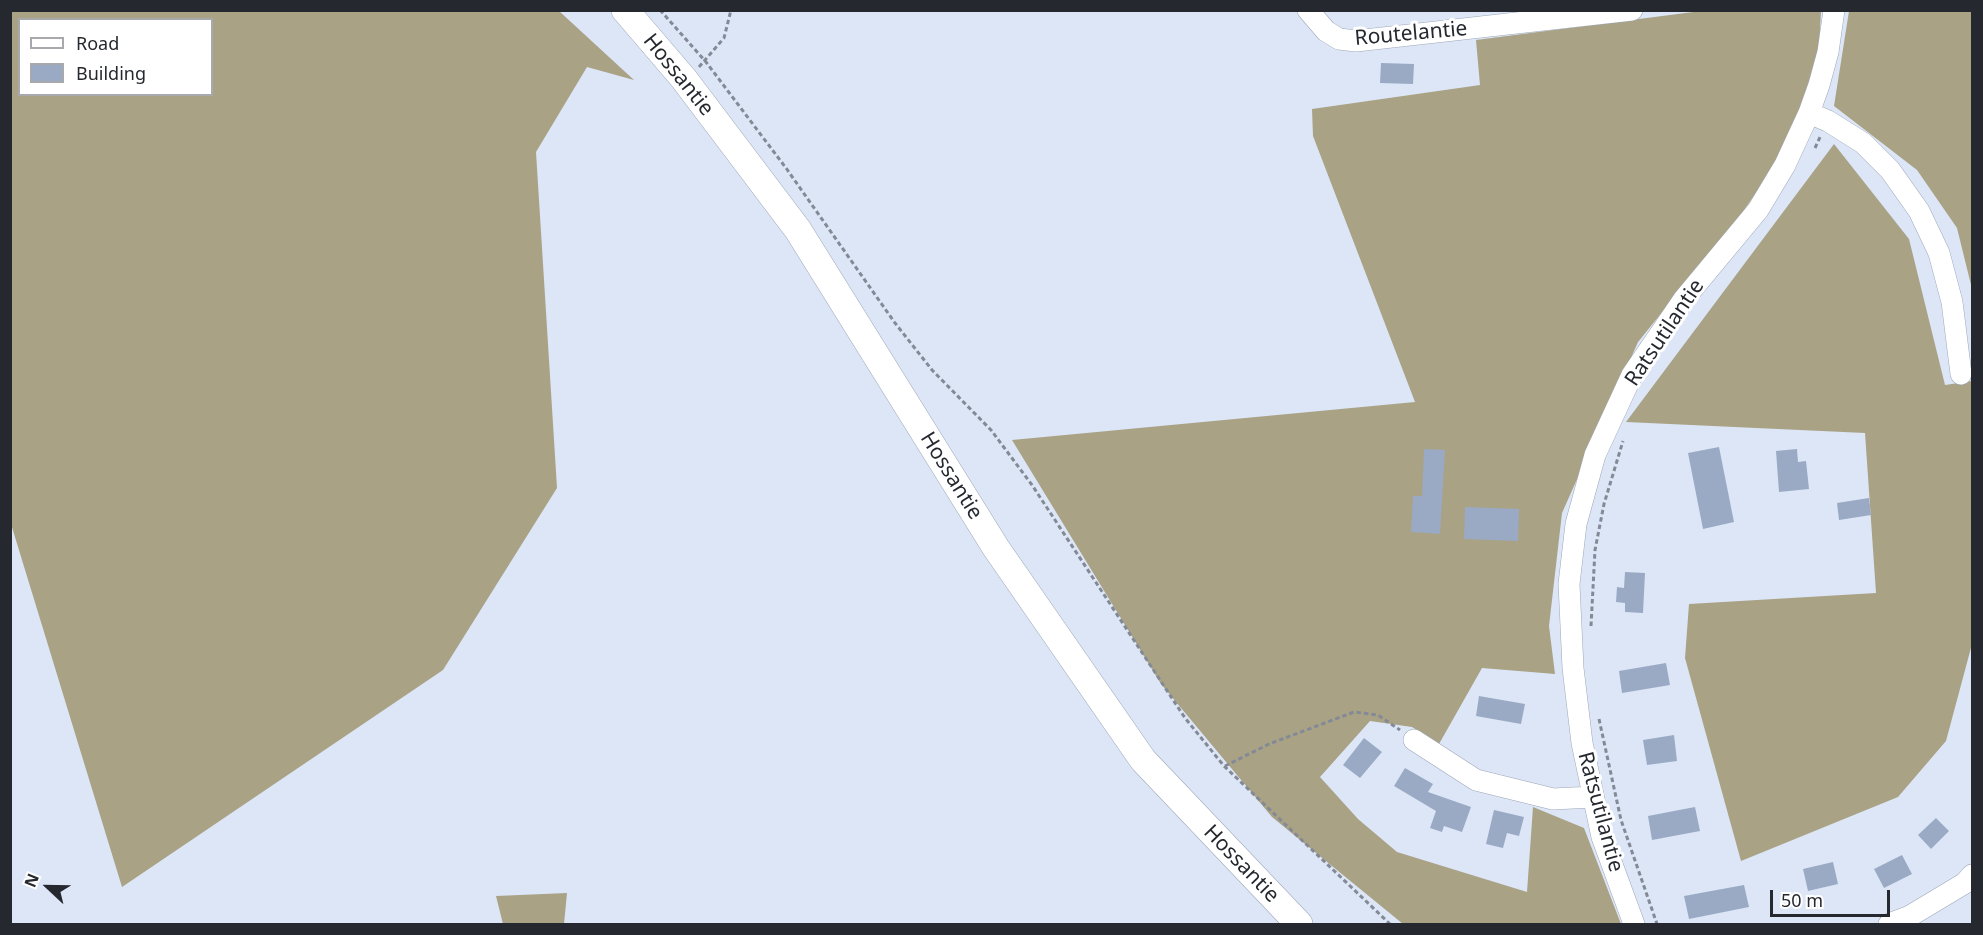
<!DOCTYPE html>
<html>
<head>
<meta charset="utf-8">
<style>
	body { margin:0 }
	#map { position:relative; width:1983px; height:935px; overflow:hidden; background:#dce6f7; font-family:"Noto Sans",sans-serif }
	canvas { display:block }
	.frame { position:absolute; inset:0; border:12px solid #25292f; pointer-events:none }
	.legend { position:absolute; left:18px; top:18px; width:195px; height:78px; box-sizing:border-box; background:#fff; border:2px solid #a8a9ac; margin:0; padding:8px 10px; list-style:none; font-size:18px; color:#25292f }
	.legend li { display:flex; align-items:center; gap:12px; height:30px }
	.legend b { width:30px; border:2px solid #a8a9ac }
	.north { position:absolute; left:18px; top:857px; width:60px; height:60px; -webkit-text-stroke:4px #fff; paint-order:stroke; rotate:292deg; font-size:16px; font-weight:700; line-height:24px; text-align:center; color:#25292f }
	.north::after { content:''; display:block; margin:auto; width:21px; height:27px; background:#25292f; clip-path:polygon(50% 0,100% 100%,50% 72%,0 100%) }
	.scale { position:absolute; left:1770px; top:890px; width:120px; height:27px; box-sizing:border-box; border:3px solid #25292f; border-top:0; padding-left:8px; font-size:18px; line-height:21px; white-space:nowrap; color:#25292f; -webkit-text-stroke:4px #fff; paint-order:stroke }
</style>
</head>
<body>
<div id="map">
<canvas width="1983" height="935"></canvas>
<div class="frame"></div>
<ul class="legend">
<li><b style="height:8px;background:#fff"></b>Road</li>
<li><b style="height:16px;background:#9aaac4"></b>Building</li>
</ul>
<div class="north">N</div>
<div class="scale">50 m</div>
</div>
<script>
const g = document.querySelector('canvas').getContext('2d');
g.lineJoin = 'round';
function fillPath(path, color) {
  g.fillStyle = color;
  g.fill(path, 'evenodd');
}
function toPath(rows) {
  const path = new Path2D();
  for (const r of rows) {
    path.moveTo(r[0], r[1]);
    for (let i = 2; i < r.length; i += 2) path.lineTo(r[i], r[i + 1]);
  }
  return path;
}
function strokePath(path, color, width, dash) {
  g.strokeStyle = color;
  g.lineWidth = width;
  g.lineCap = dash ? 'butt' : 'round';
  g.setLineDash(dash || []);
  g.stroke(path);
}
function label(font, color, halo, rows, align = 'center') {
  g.font = font + ' "Noto Sans",sans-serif';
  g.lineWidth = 6;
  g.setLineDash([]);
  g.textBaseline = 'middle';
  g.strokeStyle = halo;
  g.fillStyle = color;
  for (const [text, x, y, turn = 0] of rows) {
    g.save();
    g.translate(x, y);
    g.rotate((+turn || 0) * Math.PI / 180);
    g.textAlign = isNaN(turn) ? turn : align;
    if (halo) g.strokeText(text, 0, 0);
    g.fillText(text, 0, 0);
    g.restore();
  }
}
fillPath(toPath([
	[10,11,559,11,634,80,587,67,536,152,557,488,443,670,122,887,11,524],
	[20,20,212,20,212,94,20,94],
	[1701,11,1821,11,1819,49,1799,113,1773,168,1742,213,1638,342,1562,513,1549,626,1555,674,1482,668,1439,744,1412,727,1370,721,1320,777,1358,819,1397,852,1527,892,1533,807,1584,828,1621,924,1403,924,1272,817,1161,684,1012,440,1415,402,1313,136,1312,109,1480,85,1476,40],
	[1962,11,1972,12,1972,289,1957,228,1917,170,1834,106,1849,11],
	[1834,144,1909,239,1945,385,1972,381,1972,644,1946,741,1898,797,1741,861,1685,658,1689,604,1876,593,1865,433,1626,422],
	[567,893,564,924,503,924,496,896]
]), '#a9a285');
fillPath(toPath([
	[1381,63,1414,64,1413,84,1380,83],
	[1719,447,1734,522,1703,529,1688,453],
	[1424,449,1445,450,1440,534,1411,532,1413,496,1422,496],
	[1797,449,1798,462,1806,461,1809,489,1779,492,1776,451],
	[1869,498,1871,515,1839,520,1837,503],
	[1465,507,1519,509,1518,541,1464,539],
	[1625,572,1645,573,1643,613,1625,612,1625,603,1616,602,1617,587,1624,588],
	[1666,663,1670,685,1622,693,1619,671],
	[1479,696,1525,704,1521,724,1476,716],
	[1674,735,1677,761,1647,765,1643,740],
	[1364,738,1382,752,1360,778,1343,765],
	[1405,768,1433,784,1428,792,1471,807,1462,832,1444,826,1442,832,1430,828,1436,811,1394,786],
	[1695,807,1700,831,1652,840,1648,816],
	[1494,810,1524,817,1519,836,1507,833,1503,848,1486,844],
	[1936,818,1949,831,1931,849,1918,835],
	[1902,855,1912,874,1884,888,1874,869],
	[1833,862,1838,884,1808,891,1803,869],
	[1744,885,1749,907,1689,919,1684,896]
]), '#9aaac4');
const minor = toPath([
	[1308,10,1326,31,1339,39,1356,41,1632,10],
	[1809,113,1828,121,1863,143,1890,170,1919,211,1939,253,1952,302,1961,374],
	[1414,740,1476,780,1553,799,1593,797],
	[1634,924,1602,837,1582,743,1573,668,1569,584,1576,524,1595,455,1632,375,1684,299,1758,210,1785,165,1809,113,1819,85,1828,52,1834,10],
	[1889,924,1910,916,1965,883,1972,875]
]);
const major = toPath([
	[625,10,684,79,798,230,996,548,1143,760,1299,924]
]);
strokePath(minor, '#9da7b7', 22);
strokePath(major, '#9da7b7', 28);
strokePath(toPath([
	[660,10,706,62,786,168,895,323,932,370,991,430,1032,485,1185,718,1224,766,1390,924],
	[699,67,724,38,731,10],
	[1815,148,1821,135],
	[1591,626,1595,550,1604,504,1623,441],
	[1599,719,1621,820,1657,924],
	[1225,766,1269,744,1354,712,1378,715,1400,730]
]), '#838a96', 3, [4.5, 3]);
strokePath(minor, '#fff', 21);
strokePath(major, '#fff', 27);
label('21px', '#25292f', '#fff', [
	["Routelantie",1411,34,-5],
	["Hossantie",678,75,51],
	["Ratsutilantie",1665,333,-56],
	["Hossantie",951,476,58],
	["Ratsutilantie",1600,812,75],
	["Hossantie",1241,864,46]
]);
</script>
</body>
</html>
